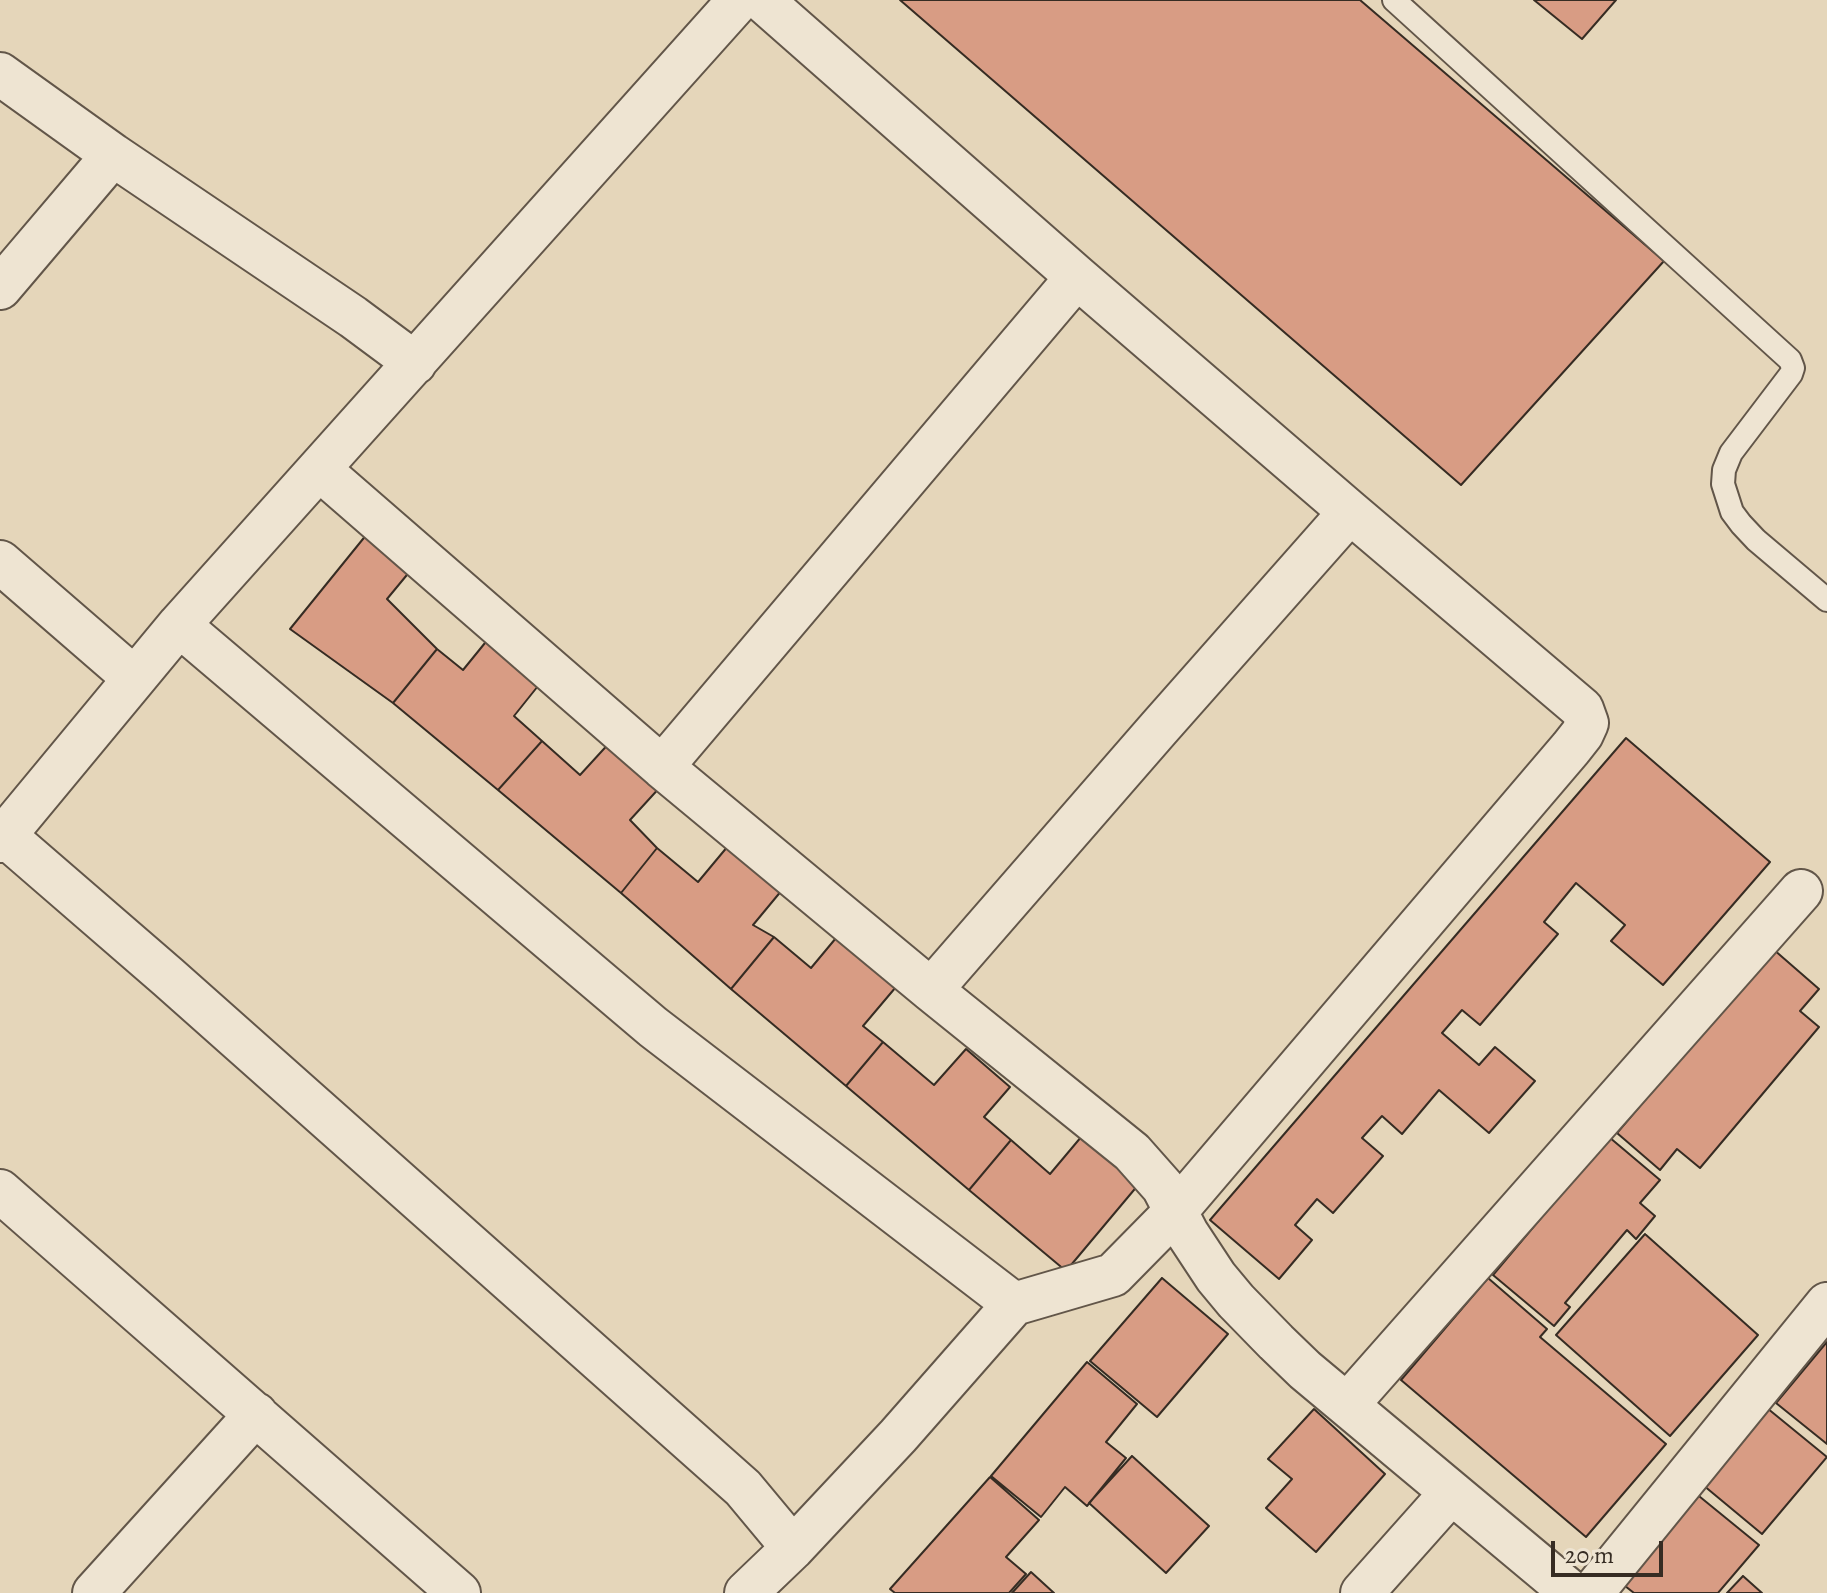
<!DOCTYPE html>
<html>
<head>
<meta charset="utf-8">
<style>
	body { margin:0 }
	#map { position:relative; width:1827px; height:1593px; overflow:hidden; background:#e5d6ba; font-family:Alegreya,serif }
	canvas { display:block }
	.scale { position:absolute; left:1551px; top:1541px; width:112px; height:36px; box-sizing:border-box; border:4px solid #362c23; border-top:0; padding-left:10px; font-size:24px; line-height:28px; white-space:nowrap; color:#362c23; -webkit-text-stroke:6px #eee4d2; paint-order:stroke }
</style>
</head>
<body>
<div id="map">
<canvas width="1827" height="1593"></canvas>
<div class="scale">20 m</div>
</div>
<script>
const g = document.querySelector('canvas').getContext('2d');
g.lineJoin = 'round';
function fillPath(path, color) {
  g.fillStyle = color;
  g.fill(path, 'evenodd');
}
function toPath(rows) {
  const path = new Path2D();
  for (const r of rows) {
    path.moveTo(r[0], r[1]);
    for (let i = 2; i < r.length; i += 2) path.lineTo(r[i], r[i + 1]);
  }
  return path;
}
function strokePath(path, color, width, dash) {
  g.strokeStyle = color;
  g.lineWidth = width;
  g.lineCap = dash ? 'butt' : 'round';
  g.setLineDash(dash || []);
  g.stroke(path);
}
const building = toPath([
	[900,0,1360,0,1664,261,1461,485,900,0],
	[1534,0,1616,0,1582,39,1534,0],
	[367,534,411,570,387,599,437,649,393,703,290,629,367,534],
	[489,638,542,681,514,716,542,741,498,790,393,703,437,649,463,670,489,638],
	[1626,738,1770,862,1663,985,1611,941,1625,925,1576,883,1544,922,1558,934,1480,1025,1462,1010,1442,1033,1479,1065,1495,1047,1535,1081,1489,1133,1439,1090,1402,1134,1382,1116,1362,1138,1383,1156,1333,1213,1317,1199,1295,1225,1312,1240,1279,1279,1210,1220,1626,738],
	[612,740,662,785,630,820,657,848,621,893,498,790,542,741,580,775,612,740],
	[733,840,787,884,753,925,774,937,731,989,621,893,657,848,698,882,733,840],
	[841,932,901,981,863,1026,883,1042,846,1086,731,989,774,937,811,968,841,932],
	[1773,949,1819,989,1800,1011,1819,1027,1700,1168,1677,1149,1660,1170,1617,1133,1773,949],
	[883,1042,934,1085,966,1049,1010,1087,984,1117,1011,1140,969,1190,846,1086,883,1042],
	[1087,1130,1144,1178,1066,1271,969,1190,1011,1140,1050,1174,1087,1130],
	[1609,1137,1660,1180,1640,1203,1655,1216,1636,1239,1627,1230,1565,1303,1570,1307,1554,1326,1493,1275,1609,1137],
	[1645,1234,1758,1335,1670,1436,1556,1335,1645,1234],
	[1162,1278,1228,1334,1157,1417,1090,1361,1162,1278],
	[1488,1278,1547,1329,1540,1337,1666,1444,1586,1537,1401,1380,1488,1278],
	[1827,1342,1827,1444,1776,1403,1827,1342],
	[1087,1362,1137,1404,1106,1442,1126,1458,1087,1506,1065,1487,1041,1517,991,1476,1087,1362],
	[1767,1408,1827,1457,1762,1534,1703,1485,1767,1408],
	[1314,1409,1385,1474,1316,1552,1266,1508,1292,1479,1268,1459,1314,1409],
	[1132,1456,1209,1526,1166,1573,1089,1503,1132,1456],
	[990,1477,1039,1520,1006,1557,1026,1574,1009,1593,895,1593,890,1589,990,1477],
	[1694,1492,1759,1545,1718,1593,1634,1593,1620,1582,1694,1492],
	[1031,1572,1054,1593,1012,1593,1031,1572],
	[1743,1576,1762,1593,1727,1593,1743,1576]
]);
fillPath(building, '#d89c84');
strokePath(building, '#362c23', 2);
const lane = toPath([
	[1394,0,1790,360,1793,368,1791,374,1731,453,1724,470,1723,484,1732,512,1741,524,1756,540,1827,600]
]);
const street = toPath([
	[0,74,113,155,353,317,415,363],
	[0,288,113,155],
	[319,469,662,767,931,990,1132,1152,1163,1187,1187,1233,1216,1277,1236,1301,1276,1342,1305,1370,1572,1593],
	[0,562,134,678],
	[179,625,653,1027,1014,1304],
	[662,767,1077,277],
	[5,836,168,977,743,1488,793,1548],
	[0,841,179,625,739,0],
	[931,990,1159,728,1350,512],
	[0,1191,459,1593],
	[1347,1405,1801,891],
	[94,1593,256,1414],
	[746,1593,793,1548,898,1436,1014,1304,1113,1275,1176,1211,1571,748,1582,734,1587,723,1582,709,1350,512,1077,277,762,0],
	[1362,1593,1451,1493],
	[1592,1593,1827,1304]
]);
strokePath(lane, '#625649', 26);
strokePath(street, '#625649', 46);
strokePath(lane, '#eee4d2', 22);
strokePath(street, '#eee4d2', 42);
</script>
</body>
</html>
